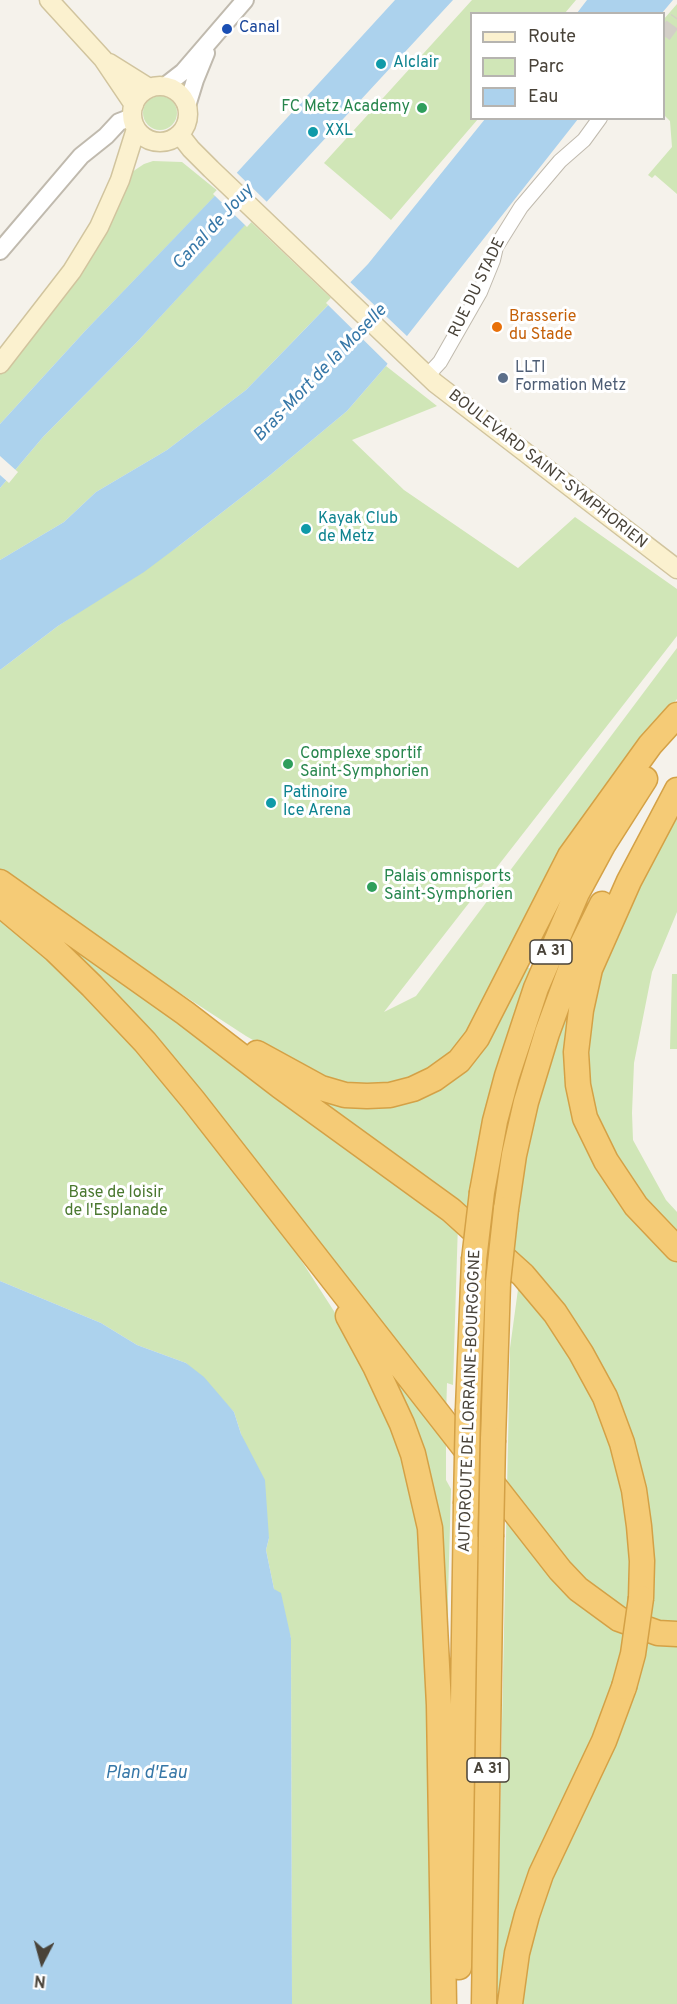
<!DOCTYPE html>
<html>
<head>
<meta charset="utf-8">
<style>
	body { margin:0 }
	#map { position:relative; width:677px; height:2004px; overflow:hidden; background:#f5f2eb; font-family:Overpass,sans-serif }
	canvas { display:block }
	.legend { position:absolute; left:470px; top:12px; width:195px; height:108px; box-sizing:border-box; background:#fff; border:2px solid #b6b4b0; margin:0; padding:8px 10px; list-style:none; font-size:18px; color:#494339 }
	.legend li { display:flex; align-items:center; gap:12px; height:30px }
	.legend b { width:30px; border:2px solid #b6b4b0 }
	.north { position:absolute; left:12px; top:1932px; width:60px; height:60px; -webkit-text-stroke:4px #fff; paint-order:stroke; rotate:186deg; font-size:16px; font-weight:700; line-height:24px; text-align:center; color:#494339 }
	.north::after { content:''; display:block; margin:auto; width:21px; height:27px; background:#494339; clip-path:polygon(50% 0,100% 100%,50% 72%,0 100%) }
</style>
</head>
<body>
<div id="map">
<canvas width="677" height="2004"></canvas>
<ul class="legend">
<li><b style="height:8px;background:#fbf1cf"></b>Route</li>
<li><b style="height:16px;background:#d0e6b7"></b>Parc</li>
<li><b style="height:16px;background:#acd2ed"></b>Eau</li>
</ul>
<div class="north">N</div>
</div>
<script>
const g = document.querySelector('canvas').getContext('2d');
g.lineJoin = 'round';
function fillPath(path, color) {
  g.fillStyle = color;
  g.fill(path, 'evenodd');
}
function toPath(rows) {
  const path = new Path2D();
  for (const r of rows) {
    if (r.length === 3) {
      path.moveTo(r[0] + r[2], r[1]);
      path.arc(r[0], r[1], r[2], 0, 2 * Math.PI);
      continue;
    }
    path.moveTo(r[0], r[1]);
    for (let i = 2; i < r.length; i += 2) path.lineTo(r[i], r[i + 1]);
  }
  return path;
}
function strokePath(path, color, width, dash) {
  g.strokeStyle = color;
  g.lineWidth = width;
  g.lineCap = dash ? 'butt' : 'round';
  g.setLineDash(dash || []);
  g.stroke(path);
}
function label(font, color, halo, rows, align = 'center') {
  g.font = font + ' Overpass,sans-serif';
  g.lineWidth = 6;
  g.setLineDash([]);
  g.textBaseline = 'middle';
  g.strokeStyle = halo;
  g.fillStyle = color;
  for (const [text, x, y, turn = 0] of rows) {
    g.save();
    g.translate(x, y);
    g.rotate((+turn || 0) * Math.PI / 180);
    g.textAlign = isNaN(turn) ? turn : align;
    if (halo) g.strokeText(text, 0, 0);
    g.fillText(text, 0, 0);
    g.restore();
  }
}
fillPath(toPath([
	[472,0,576,0,565,13,472,14,472,118,478,119,391,220,324,163],
	[677,4,677,194,655,175,652,178,648,175,672,147,670,121,664,115,664,19],
	[160,113,17],
	[153,161,182,162,219,192,85,331,0,424,0,361,72,271,120,180,144,164],
	[249,220,333,300,246,390,167,450,96,492,64,522,0,560,0,488,43,437,138,341],
	[386,366,437,406,352,440,404,490,518,568,575,517,677,589,677,636,384,1012,416,996,677,648,677,699,611,785,521,964,577,991,570,1081,677,1259,677,2004,496,2004,510,1348,522,1260,275,1072,289,1061,246,1036,86,932,0,872,0,670,58,626,180,545,269,476,347,411],
	[677,809,677,912,652,972,634,1063,632,1113,633,1140,666,1200,677,1212,677,1241,626,1180,589,1109,587,1028,615,918],
	[0,918,24,937,77,986,136,1047,281,1229,350,1336,401,1444,425,1563,434,2004,292,2004,291,1638,274,1589,266,1550,269,1538,241,1434,234,1412,186,1363,137,1345,101,1323,0,1281],
	[62,941,458,1223,453,1385,447,1383,446,1416],
	[672,974,677,974,677,1049,670,1049],
	[362,1327,446,1432,446,1480,451,1489,448,1597,449,1790,435,1524]
]), '#d0e6b7');
fillPath(toPath([
	[395,0,453,0,138,341,43,437,0,488,0,424,85,331,232,178],
	[587,0,673,0,662,13,577,13],
	[485,119,578,119,407,336,386,366,347,411,269,476,180,545,144,572,58,626,0,670,0,560,64,522,96,492,167,450,246,390,368,264],
	[0,1281,101,1323,137,1345,186,1363,204,1377,234,1412,241,1434,265,1480,269,1538,266,1550,274,1589,281,1593,291,1638,292,2004,0,2004]
]), '#acd2ed');
fillPath(toPath([
	[235,171,268,203,247,227,213,194],
	[348,280,409,338,390,366,326,303],
	[0,456,18,472,9,483,0,475]
]), '#f5f2eb');
strokePath(toPath([
	[664,36,677,18]
]), '#d3cfc7', 14, [14, 7]);
const minor = toPath([
	[427,376,440,362,480,292,493,260,496,247,521,207,560,161,584,140,600,118]
]);
const tertiary = toPath([
	[165,86,183,72,245,0],
	[187,106,195,80,206,53],
	[0,251,81,156,106,136,119,122,132,117]
]);
const secondary = toPath([
	[49,0,103,59,134,105],
	[109,63,149,88],
	[160,114,28],
	[180,135,191,149,211,169,435,383,677,569],
	[0,364,72,271,99,227,120,180,136,129]
]);
const motorway = toPath([
	[677,790,629,881,590,969,581,1010,576,1052,578,1085,585,1118,606,1161,636,1206,677,1249],
	[0,882,185,1013,280,1086,451,1210,523,1275,555,1313,581,1353,605,1397,622,1443,634,1490,639,1526,642,1561,641,1598],
	[0,904,55,950,92,986,145,1042,193,1100,560,1570,578,1589,619,1619,658,1633,677,1634],
	[257,1053,321,1088,345,1095,367,1096,390,1095,413,1089,434,1079,459,1061,477,1038,570,856,650,745,677,715],
	[482,1192,495,1121,507,1076,536,988,577,893,603,845,645,779],
	[506,1209,514,1155,526,1102,547,1033,572,965,602,904],
	[348,1316,375,1366,402,1424,413,1454,430,1528,439,1705,444,2004],
	[468,1409,474,1260],
	[493,1440,498,1282],
	[459,1967,466,1504],
	[484,2004,491,1537],
	[510,2004,517,1953,527,1915,541,1874,604,1741,624,1687]
]);
strokePath(minor, '#c0baae', 16);
strokePath(tertiary, '#c0baae', 20);
strokePath(secondary, '#d1c49e', 21);
strokePath(motorway, '#d4a146', 27);
strokePath(minor, '#fff', 14);
strokePath(tertiary, '#fff', 16);
strokePath(secondary, '#fbf1cf', 18);
strokePath(motorway, '#f5cb76', 24);
const motorwayBridge = toPath([
	[474,1260,482,1192],
	[498,1282,506,1209],
	[466,1504,468,1409],
	[491,1537,493,1440],
	[624,1687,633,1654,641,1598]
]);
strokePath(motorwayBridge, '#d4a146', 27, []);
strokePath(motorwayBridge, '#f5cb76', 24);
for (const [x, y, r, color] of [
	[227,29,6,"#1a4fb4"],
	[381,64,6,"#0f9aa8"],
	[422,108,6,"#2e9e5b"],
	[313,132,6,"#0f9aa8"],
	[497,327,6,"#e8710a"],
	[503,378,6,"#5c6f8a"],
	[306,529,6,"#0f9aa8"],
	[288,764,6,"#2e9e5b"],
	[271,803,6,"#0f9aa8"],
	[372,887,6,"#2e9e5b"]
]) {
  const dot = new Path2D();
  dot.arc(x, y, r, 0, 2 * Math.PI);
  g.fillStyle = color;
  g.fill(dot);
  strokePath(dot, '#fff', 2);
}
for (const [x, y, w] of [
	[551,952,42],
	[488,1770,42]
]) {
  const box = new Path2D();
  box.roundRect(x - w / 2, y - 12, w, 24, 4.5);
  g.fillStyle = '#fff';
  g.fill(box);
  strokePath(box, '#494339', 1.5);
}
label('bold 15px', '#494339', null, [
	["A 31",551,952],
	["A 31",488,1770]
]);
label('16px', '#164399', '#fff', [
	["Canal",239,29]
], 'left');
label('16px', '#0d838f', '#fff', [
	["Alclair",393,64],
	["XXL",325,132],
	["Kayak Club",318,520],
	["de Metz",318,538],
	["Patinoire",283,794],
	["Ice Arena",283,812]
], 'left');
label('16px', '#27864d', '#fff', [
	["FC Metz Academy",410,108,"right"],
	["Complexe sportif",300,755],
	["Saint-Symphorien",300,773],
	["Palais omnisports",384,878],
	["Saint-Symphorien",384,896]
], 'left');
label('16px', '#494339', '#fff', [
	["RUE DU STADE",478,288,-64],
	["BOULEVARD SAINT-SYMPHORIEN",547,470,38],
	["AUTOROUTE DE LORRAINE-BOURGOGNE",471,1401,-88]
]);
label('16px', '#c56008', '#fff', [
	["Brasserie",509,318],
	["du Stade",509,336]
], 'left');
label('16px', '#4e5e75', '#fff', [
	["LLTI",515,369],
	["Formation Metz",515,387]
], 'left');
label('16px', '#4a782f', '#fff', [
	["Base de loisir",116,1194],
	["de l'Esplanade",116,1212]
]);
label('italic 18px', '#3677a7', '#fff', [
	["Canal de Jouy",214,228,-47],
	["Bras-Mort de la Moselle",321,374,-46],
	["Plan d'Eau",146,1774]
]);
</script>
</body>
</html>
